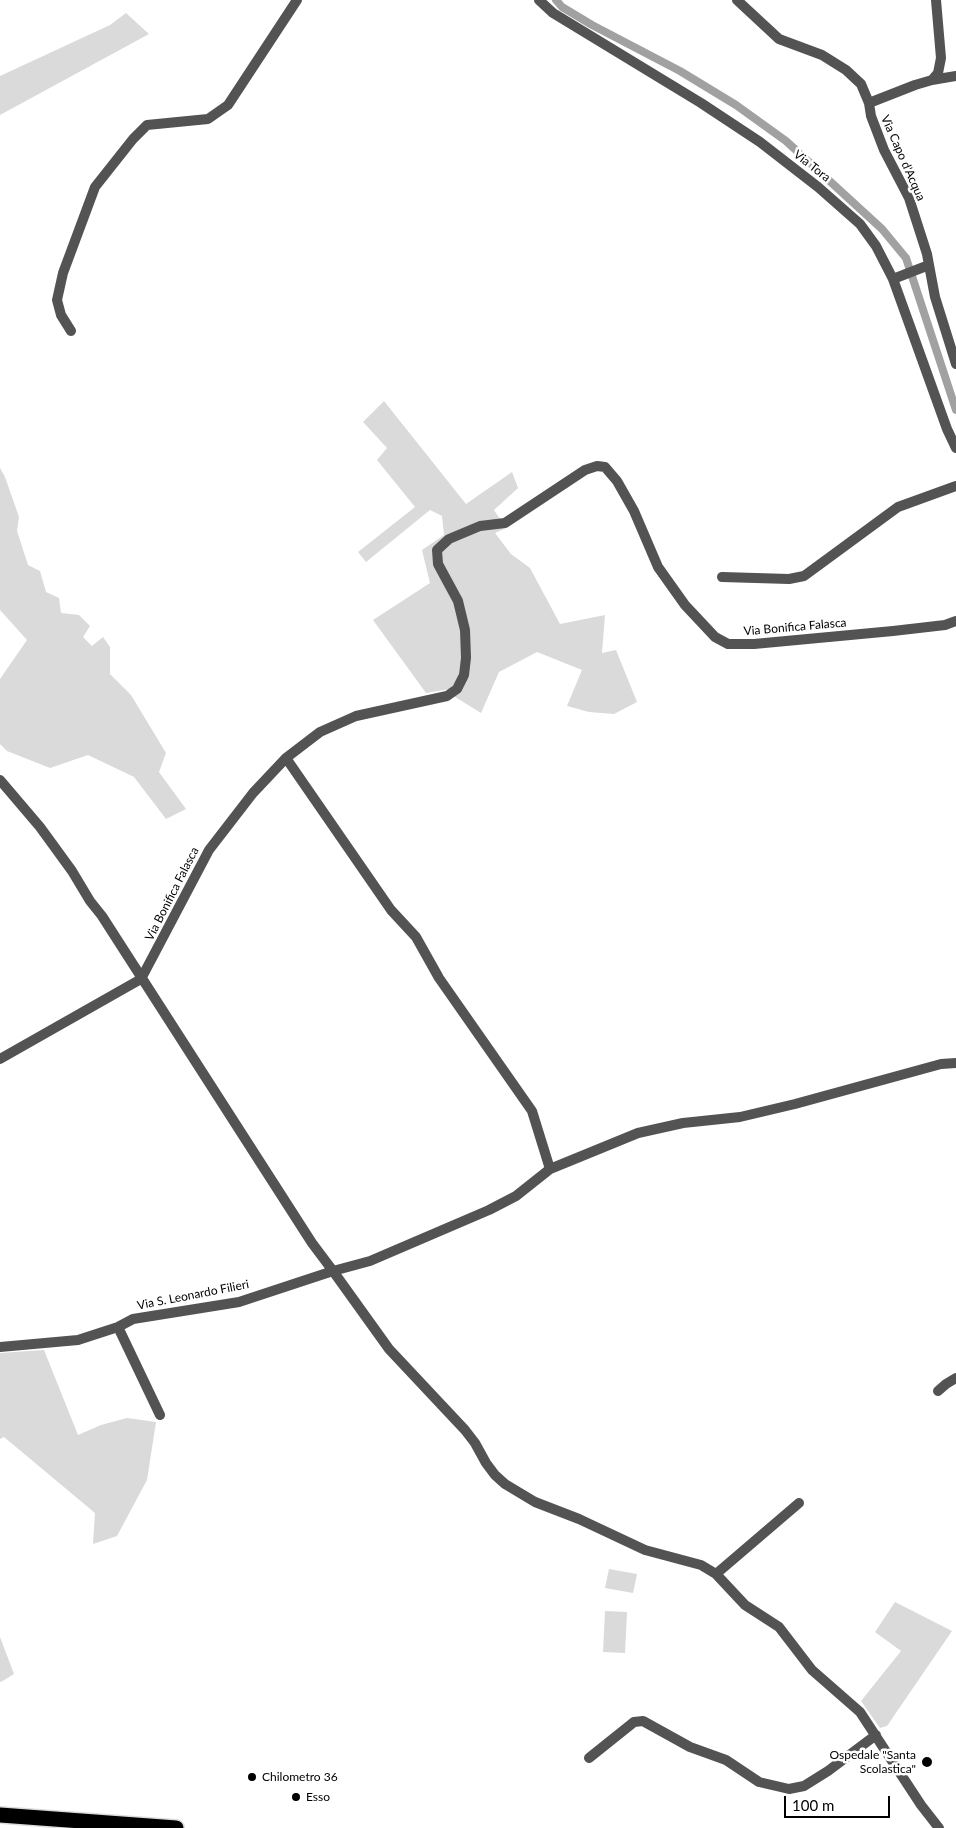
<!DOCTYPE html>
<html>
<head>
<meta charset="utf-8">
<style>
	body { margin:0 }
	#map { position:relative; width:956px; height:1828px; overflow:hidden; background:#fff; font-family:Lato,sans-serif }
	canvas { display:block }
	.scale { position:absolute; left:784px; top:1796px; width:106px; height:22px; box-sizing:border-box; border:2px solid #000; border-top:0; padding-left:6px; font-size:15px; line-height:18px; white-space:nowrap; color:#000; -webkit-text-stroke:4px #fff; paint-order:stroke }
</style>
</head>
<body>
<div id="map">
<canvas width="956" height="1828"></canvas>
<div class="scale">100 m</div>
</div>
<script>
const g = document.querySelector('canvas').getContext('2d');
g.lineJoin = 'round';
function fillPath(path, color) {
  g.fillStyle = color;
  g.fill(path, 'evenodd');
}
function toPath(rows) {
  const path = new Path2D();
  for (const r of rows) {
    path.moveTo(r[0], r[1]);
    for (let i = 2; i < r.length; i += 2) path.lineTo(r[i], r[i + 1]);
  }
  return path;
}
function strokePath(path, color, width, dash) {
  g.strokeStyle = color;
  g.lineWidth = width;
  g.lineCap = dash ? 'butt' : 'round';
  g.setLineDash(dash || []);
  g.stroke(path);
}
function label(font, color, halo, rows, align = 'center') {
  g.font = font + ' Lato,sans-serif';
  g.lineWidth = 5;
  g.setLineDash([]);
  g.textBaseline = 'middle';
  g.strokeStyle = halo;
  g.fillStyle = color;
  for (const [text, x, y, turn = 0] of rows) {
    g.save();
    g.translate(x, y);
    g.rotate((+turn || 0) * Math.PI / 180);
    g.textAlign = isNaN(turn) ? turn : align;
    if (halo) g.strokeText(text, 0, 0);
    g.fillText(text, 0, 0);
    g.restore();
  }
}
fillPath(toPath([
	[126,13,149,34,0,115,0,76,110,25],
	[384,401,466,504,512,472,518,488,494,510,506,528,495,533,511,554,530,568,560,624,605,615,602,653,616,650,637,702,614,714,589,712,567,706,582,670,537,652,499,672,481,713,455,697,450,689,426,693,373,620,430,583,422,550,444,535,442,516,430,510,366,562,358,552,415,507,377,460,387,448,363,422],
	[0,468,5,477,19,517,17,531,28,565,40,571,46,592,59,598,61,613,79,615,90,626,83,637,92,646,103,637,110,647,110,674,131,695,166,753,159,772,186,809,166,819,134,777,88,755,50,768,7,751,0,744,0,679,27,640,0,610],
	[44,1350,78,1435,101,1425,127,1418,156,1422,147,1480,117,1536,93,1544,95,1513,4,1437,0,1439,0,1353],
	[609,1569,637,1574,633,1593,605,1588],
	[895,1602,952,1631,887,1726,880,1728,861,1701,901,1651,875,1632],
	[605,1611,627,1612,625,1653,603,1652],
	[0,1637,14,1674,1,1682,0,1681]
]), '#dadada');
strokePath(toPath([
	[556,0,562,7,592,25,680,71,736,105,786,141,882,229,906,258,956,410]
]), '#a1a1a1', 8);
const highway = toPath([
	[0,1815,176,1828]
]);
strokePath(highway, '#dbdbdb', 18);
strokePath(toPath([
	[539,0,553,13,701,103,760,142,818,187,860,224,876,246,893,279,947,429,956,448],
	[737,0,779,39,822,55,846,70,861,84,869,103,871,116,884,150,909,198,927,254,929,265,893,279],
	[932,80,938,73,941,58,936,0],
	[869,103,915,85,932,80,956,76],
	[929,265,935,297,956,364],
	[71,331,61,315,57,300,63,273,95,187,133,139,147,125,208,119,228,105,297,0],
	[722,577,789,579,804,576,898,507,956,486],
	[286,758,391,910,416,937,439,978,532,1111,550,1169],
	[0,780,40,827,72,871,90,901,102,916,312,1243,333,1271,370,1261,489,1210,516,1196,550,1169,638,1133,683,1123,740,1117,795,1104,941,1064,956,1063],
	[0,1059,141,979,209,850,253,793,286,758,320,732,356,716,447,696,457,689,464,675,466,658,465,630,458,601,438,564,437,550,449,539,480,526,505,523,585,470,597,466,605,467,617,481,634,511,658,567,685,605,715,637,728,644,754,644,893,631,945,625,956,621],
	[118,1327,160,1415],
	[0,1347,78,1340,118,1327,133,1319,239,1302,333,1271,389,1349,465,1430,475,1443,486,1463,495,1475,505,1484,535,1502,579,1519,645,1550,701,1565,716,1574,745,1605,779,1627,812,1670,860,1712,921,1805,939,1828],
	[938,1391,946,1384,956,1378],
	[716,1574,799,1503],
	[589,1758,634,1722,643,1721,690,1747,726,1760,759,1782,789,1789,804,1786,828,1771,876,1735]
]), '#535353', 10);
strokePath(highway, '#000', 15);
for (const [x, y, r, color] of [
	[927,1762,6,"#000"],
	[252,1777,5,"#000"],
	[296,1797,5,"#000"]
]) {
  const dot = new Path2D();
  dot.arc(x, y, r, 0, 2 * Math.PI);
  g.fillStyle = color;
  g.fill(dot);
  strokePath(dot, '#fff', 2);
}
label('12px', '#000', '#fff', [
	["Via Capo d'Acqua",903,158,66],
	["Via Tora",812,166,38],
	["Via Bonifica Falasca",795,627,-5],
	["Via Bonifica Falasca",172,894,-63],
	["Via S. Leonardo Filieri",193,1295,-11]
]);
label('12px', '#000', '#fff', [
	["Ospedale \"Santa",916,1755,"right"],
	["Scolastica\"",916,1769,"right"],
	["Chilometro 36",262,1777],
	["Esso",306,1797]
], 'left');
</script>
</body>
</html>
